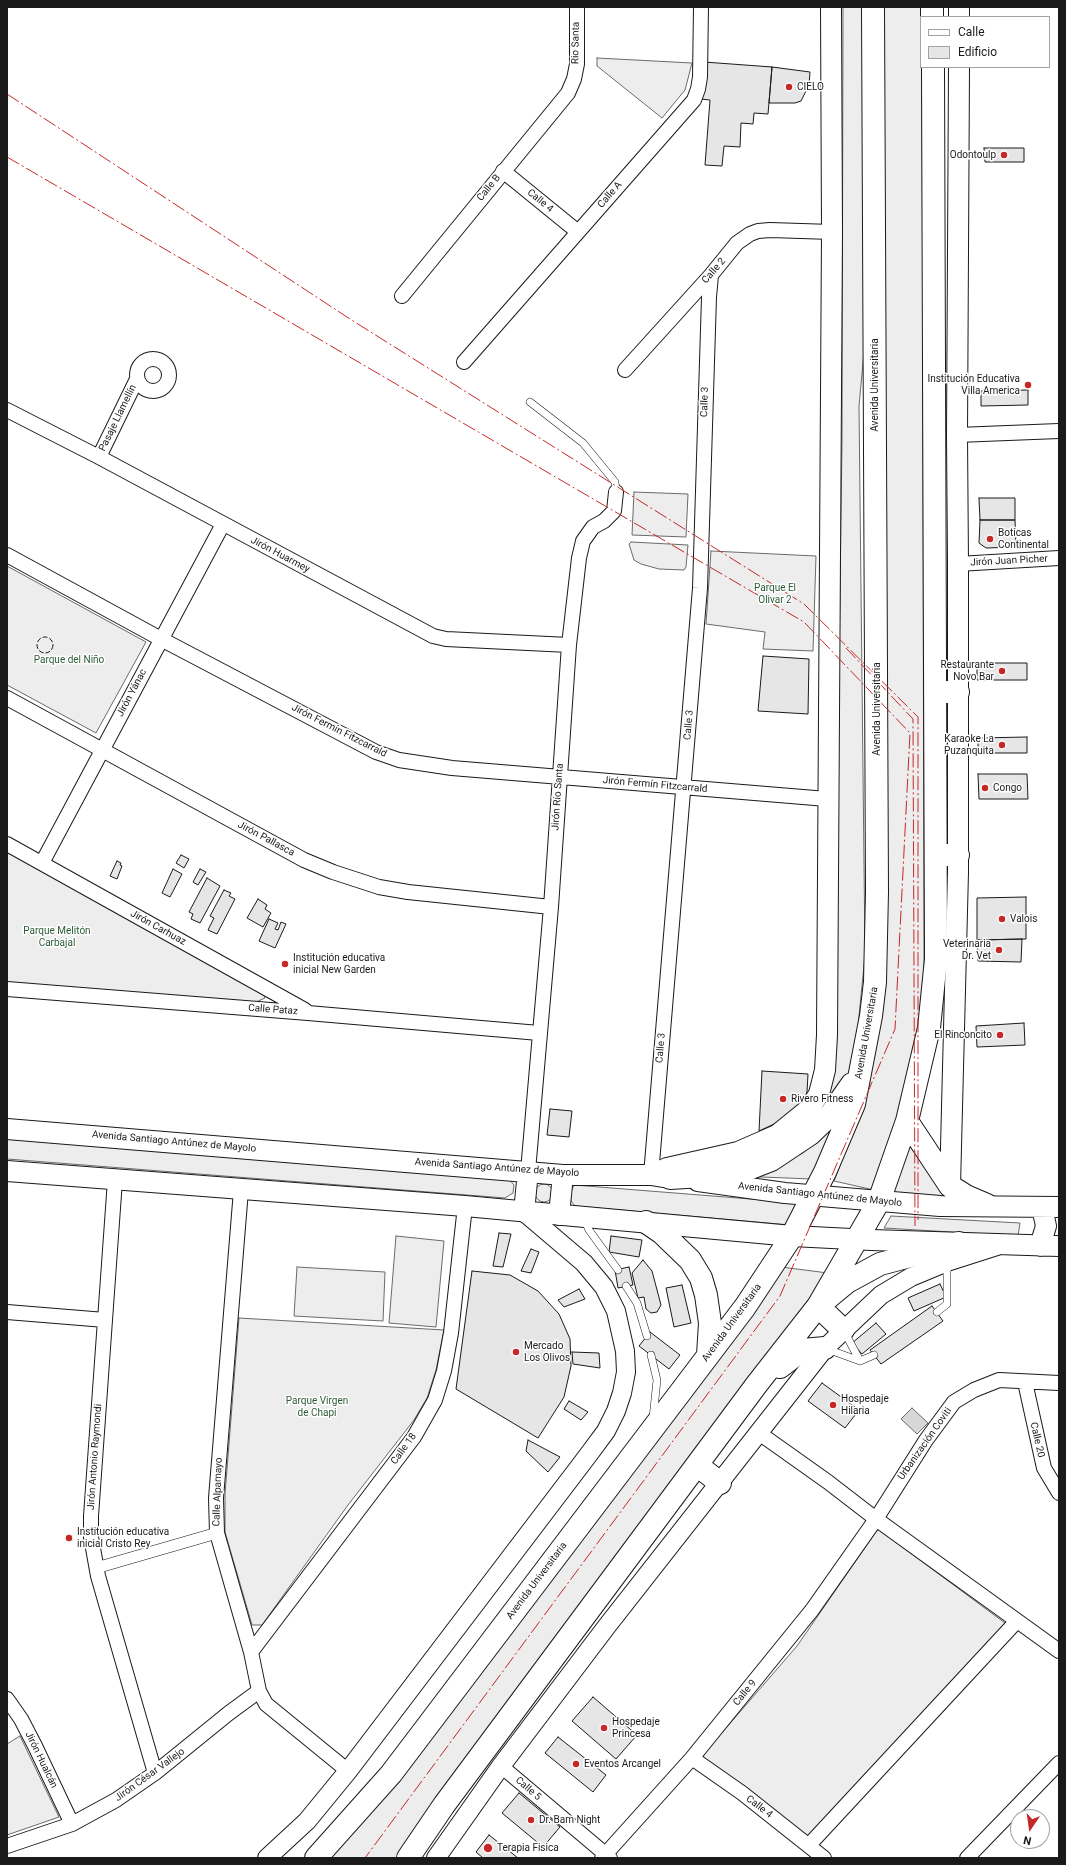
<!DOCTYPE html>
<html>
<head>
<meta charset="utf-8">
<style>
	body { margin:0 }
	#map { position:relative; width:1066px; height:1865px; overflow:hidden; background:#fff; font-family:Roboto,sans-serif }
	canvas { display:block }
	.frame { position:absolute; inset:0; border:8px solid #1a1a1a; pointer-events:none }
	.legend { position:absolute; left:920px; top:16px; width:130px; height:52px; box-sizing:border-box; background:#fff; border:1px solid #a3a3a3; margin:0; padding:5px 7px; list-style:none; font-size:12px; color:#1a1a1a }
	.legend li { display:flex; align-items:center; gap:8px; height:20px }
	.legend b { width:20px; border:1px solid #a3a3a3 }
	.north { position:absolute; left:1010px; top:1809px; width:40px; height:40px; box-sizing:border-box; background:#fff; border:1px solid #a3a3a3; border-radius:50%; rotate:193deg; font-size:11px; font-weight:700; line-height:16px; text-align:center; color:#1a1a1a }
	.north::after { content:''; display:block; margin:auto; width:14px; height:18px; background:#c62828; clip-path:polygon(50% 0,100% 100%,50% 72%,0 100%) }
</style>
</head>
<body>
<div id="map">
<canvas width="1066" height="1865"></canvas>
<div class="frame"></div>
<ul class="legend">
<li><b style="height:5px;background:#fff"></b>Calle</li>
<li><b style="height:11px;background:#e6e6e6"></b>Edificio</li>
</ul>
<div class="north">N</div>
</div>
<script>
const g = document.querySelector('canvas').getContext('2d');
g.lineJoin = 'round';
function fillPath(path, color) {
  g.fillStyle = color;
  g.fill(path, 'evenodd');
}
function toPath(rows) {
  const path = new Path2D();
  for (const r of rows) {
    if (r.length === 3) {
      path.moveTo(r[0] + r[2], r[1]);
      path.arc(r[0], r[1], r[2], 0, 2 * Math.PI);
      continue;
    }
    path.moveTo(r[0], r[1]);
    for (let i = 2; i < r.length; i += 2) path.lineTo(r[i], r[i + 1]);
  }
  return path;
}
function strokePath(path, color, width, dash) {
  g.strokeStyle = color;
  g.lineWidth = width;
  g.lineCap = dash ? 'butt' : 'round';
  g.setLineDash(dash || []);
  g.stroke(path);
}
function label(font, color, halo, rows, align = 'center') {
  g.font = font + ' Roboto,sans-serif';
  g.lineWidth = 3;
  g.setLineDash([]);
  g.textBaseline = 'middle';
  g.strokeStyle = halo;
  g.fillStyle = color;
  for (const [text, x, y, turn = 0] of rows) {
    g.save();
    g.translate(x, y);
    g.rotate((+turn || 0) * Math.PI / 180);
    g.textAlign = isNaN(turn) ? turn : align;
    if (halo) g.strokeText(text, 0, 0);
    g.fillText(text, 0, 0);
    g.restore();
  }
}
const built = toPath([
	[843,7,863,7,865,341,859,406,865,955,856,1047,848,1077,822,1112,811,1114,834,1044,842,442,843,7],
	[882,7,922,7,924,961,922,1023,907,1094,874,1190,834,1181,855,1126,867,1087,882,7],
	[597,58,692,63,685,90,662,118,597,66,597,58],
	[634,492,688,494,686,537,632,535,634,492],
	[631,542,688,545,686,567,684,570,659,569,641,564,634,560,629,544,631,542],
	[711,551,816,556,813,651,763,649,765,632,706,624,711,551],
	[7,566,146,642,96,733,7,685,7,566],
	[7,852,262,991,265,998,256,1002,7,984,7,852],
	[837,1120,812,1179,736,1176,761,1171,803,1153,837,1120],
	[7,1139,509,1179,514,1185,513,1193,505,1198,7,1159,7,1139],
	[910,1146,944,1190,942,1197,891,1196,910,1146],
	[544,1193,9],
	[574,1185,801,1203,790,1225,575,1206,571,1201,570,1194,574,1185],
	[891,1216,1020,1223,1018,1236,884,1228,891,1216],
	[396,1236,444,1241,436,1327,389,1323,396,1236],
	[297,1267,385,1272,383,1321,294,1316,297,1267],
	[781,1267,828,1273,399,1858,326,1858,781,1267],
	[239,1318,444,1330,436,1370,427,1398,414,1420,348,1505,262,1625,252,1625,225,1532,225,1494,239,1318],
	[878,1529,1009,1626,808,1837,700,1758,797,1646,878,1529],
	[20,1736,59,1817,7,1835,7,1744,20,1736]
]);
fillPath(built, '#ededed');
strokePath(built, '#6a6a6a', 1);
const water = toPath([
	[912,1408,928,1423,917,1434,901,1419,912,1408]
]);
fillPath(water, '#d7d7d7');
strokePath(water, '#6a6a6a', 1);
const building = toPath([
	[704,62,772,67,768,114,754,113,753,124,741,123,740,147,724,146,722,166,705,165,710,100,701,99,704,62],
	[772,67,810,72,809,85,801,101,795,103,769,103,772,67],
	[984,148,1024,148,1024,162,985,162,984,148],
	[1028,390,1028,405,981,406,981,391,1028,390],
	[979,498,1015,498,1015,520,980,520,979,498],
	[980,520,1015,520,1016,547,986,548,979,543,980,520],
	[763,656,809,659,808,714,758,711,763,656],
	[977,663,1027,663,1027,680,977,680,977,663],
	[1027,737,1027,753,978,753,978,738,1027,737],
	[978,774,1027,774,1028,799,979,799,978,774],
	[181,855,189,859,184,868,176,863,181,855],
	[117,861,121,863,120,865,122,866,117,879,110,876,117,861],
	[173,869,182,874,170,897,162,893,173,869],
	[200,869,206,872,198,885,193,882,200,869],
	[207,878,220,886,200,923,191,919,193,914,189,912,207,878],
	[224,890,231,893,229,896,235,899,217,934,208,930,214,918,210,916,224,890],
	[1026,897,1026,939,977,940,977,898,1026,897],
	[258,899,267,905,265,909,271,913,263,927,247,918,258,899],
	[269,919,278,923,275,929,278,930,281,922,286,924,275,948,259,941,269,919],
	[1022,939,1021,962,978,961,977,940,1022,939],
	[1024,1023,1025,1045,977,1047,976,1026,1024,1023],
	[762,1071,808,1074,807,1092,802,1106,785,1119,759,1131,762,1071],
	[550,1109,572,1111,569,1137,547,1135,550,1109],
	[499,1233,511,1234,503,1267,493,1266,499,1233],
	[611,1236,642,1240,639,1257,609,1252,611,1236],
	[531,1249,539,1252,531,1273,521,1271,531,1249],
	[643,1260,652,1271,661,1305,657,1312,651,1313,646,1309,644,1297,638,1298,632,1273,643,1260],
	[629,1267,633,1285,618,1288,615,1270,629,1267],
	[472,1271,510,1275,538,1291,559,1314,570,1339,571,1366,564,1397,538,1438,456,1389,472,1271],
	[940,1284,946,1297,914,1311,908,1298,940,1284],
	[682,1285,691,1323,674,1327,666,1288,682,1285],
	[579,1289,585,1299,564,1307,558,1300,579,1289],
	[932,1306,943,1321,881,1364,870,1350,932,1306],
	[876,1323,886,1334,862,1354,852,1343,876,1323],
	[650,1332,680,1355,669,1369,639,1346,650,1332],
	[572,1352,599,1353,600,1368,573,1364,572,1352],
	[822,1383,859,1410,845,1428,808,1401,822,1383],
	[569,1401,588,1412,581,1420,564,1409,569,1401],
	[528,1440,560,1457,548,1472,526,1451,528,1440],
	[593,1697,637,1735,616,1759,572,1721,593,1697],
	[558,1737,606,1775,593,1792,545,1753,558,1737],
	[519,1793,560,1827,543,1847,502,1813,519,1793],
	[489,1835,518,1858,483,1858,476,1852,489,1835]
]);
fillPath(building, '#e6e6e6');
strokePath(building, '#1a1a1a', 1);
const service = toPath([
	[530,402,583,443,615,482,616,492],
	[584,1219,589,1230,618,1270],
	[626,1286,637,1303,647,1336],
	[937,1312,947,1304,947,1263],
	[844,1331,860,1361],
	[827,1349,860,1361,874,1355],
	[651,1355,657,1380,653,1418]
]);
const pedestrian = toPath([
	[96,1568,217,1533]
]);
const minor = toPath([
	[503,171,578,232],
	[402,296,568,93,574,79,577,64,577,7],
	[153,375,16],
	[464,362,694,100,698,89,700,77,701,7],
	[625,370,711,275,737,243,750,234,758,231,770,230,832,232],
	[7,410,99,457,433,636,446,639,569,645],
	[957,435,1059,431],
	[99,457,137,379],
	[7,555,161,639,376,752,399,760,452,768,827,799],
	[958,564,1059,558],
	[7,698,304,860,333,872,379,887,408,892,551,907],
	[7,844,305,1010],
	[42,863,223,524],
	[7,989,308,1013,539,1033],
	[528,1171,551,907,569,645,579,558,583,541,593,527,604,521,614,511,616,492],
	[651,1175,700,588,709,297,711,275],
	[115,1180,91,1516,91,1537,98,1576,155,1773],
	[241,1190,216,1498,217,1533,251,1652,259,1691,266,1704,348,1771],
	[7,1312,105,1320],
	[1025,1382,1044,1468,1059,1493],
	[759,1433,828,1482,876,1519,1059,1651],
	[251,1652,414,1437,435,1400,444,1371,451,1333,465,1206],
	[7,1699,21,1719,35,1746,72,1824],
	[692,1758,742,1793,824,1858],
	[501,1766,610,1858],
	[809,1845,1016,1622],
	[7,1846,72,1824,116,1800,155,1773,229,1713,259,1691],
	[602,1858,692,1758,812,1610,876,1519,926,1440,954,1402,974,1390,999,1380,1059,1383],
	[967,1858,1059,1763]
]);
const tertiary = toPath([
	[267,1858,307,1821,348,1771,589,1454,606,1431,616,1411,622,1393,626,1372,625,1351,616,1311,604,1287,584,1263,524,1212],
	[436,1858,501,1766,607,1626,825,1348,881,1295,911,1277,947,1262,997,1246]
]);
const secondary = toPath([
	[959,17,959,7],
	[7,1129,563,1175,651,1175,663,1177],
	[7,1171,465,1206,792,1236,871,1240,1059,1246],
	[651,1175,667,1168,738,1152,777,1135,809,1109,819,1094,825,1070,827,1035,832,232,831,7],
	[698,1181,785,1193,940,1206,1059,1207],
	[950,1186,958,872,958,564,957,435,959,67],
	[524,1212,528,1171],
	[559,1215,563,1175],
	[1040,1246,1046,1226,1042,1207]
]);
const primary = toPath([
	[932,7,932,17],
	[935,692,958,692],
	[936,855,958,855],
	[907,1121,950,1186,966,1196,987,1205],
	[670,1178,720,1175,748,1169,771,1160,810,1134,831,1114,852,1084],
	[646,1222,662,1233,690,1260,701,1278,706,1295,710,1323,708,1355],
	[843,1330,818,1306,847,1282,880,1264,959,1243],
	[780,1367,802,1350,825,1348],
	[697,1465,720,1483],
	[316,1858,391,1774,745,1307,792,1236,825,1172,854,1104,871,1016,875,982,877,892,873,7],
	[408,1858,444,1805,757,1384,818,1306,879,1201,907,1121,929,1028,936,959,933,67]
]);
strokePath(service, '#1a1a1a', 8);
strokePath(pedestrian, '#1a1a1a', 12);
strokePath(minor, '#1a1a1a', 16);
strokePath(tertiary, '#1a1a1a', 20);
strokePath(secondary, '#1a1a1a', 22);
strokePath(primary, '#1a1a1a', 24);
strokePath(service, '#fff', 7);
strokePath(pedestrian, '#fff', 11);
strokePath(minor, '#fff', 14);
strokePath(tertiary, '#fff', 18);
strokePath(secondary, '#fff', 20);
strokePath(primary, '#fff', 22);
strokePath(toPath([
	[45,645,8]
]), '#1a1a1a', 1, [5, 2]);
strokePath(toPath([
	[7,94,350,319,804,604,918,717,918,1220],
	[7,157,804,622,910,733,895,1029,780,1296,365,1858],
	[846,648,913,719,915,1226]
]), '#c62828', 1, [14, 3, 2, 3]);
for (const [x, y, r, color] of [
	[789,87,4,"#c62828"],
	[1004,155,4,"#c62828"],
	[1028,385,4,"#c62828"],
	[990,539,4,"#c62828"],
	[1002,671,4,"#c62828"],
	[1002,745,4,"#c62828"],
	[985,788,4,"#c62828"],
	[1002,919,4,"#c62828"],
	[999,950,4,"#c62828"],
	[285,964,4,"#c62828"],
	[1000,1035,4,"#c62828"],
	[783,1099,4,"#c62828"],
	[516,1352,4,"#c62828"],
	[833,1405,4,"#c62828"],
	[69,1538,4,"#c62828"],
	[604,1728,4,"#c62828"],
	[576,1764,4,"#c62828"],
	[531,1820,4,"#c62828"],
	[488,1848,5,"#c62828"]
]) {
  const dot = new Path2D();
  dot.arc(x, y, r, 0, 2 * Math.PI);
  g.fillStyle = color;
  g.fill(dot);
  strokePath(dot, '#fff', 1.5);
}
label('10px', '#1a1a1a', '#fff', [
	["Rio Santa",576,43,-89],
	["Calle B",489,188,-51],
	["Calle A",610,195,-49],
	["Calle 4",540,201,39],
	["Calle 2",714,271,-49],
	["Avenida Universitaria",875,385,-90],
	["Calle 3",705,402,-88],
	["Pasaje Llamellín",118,418,-64],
	["Jirón Huarmey",280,555,28],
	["Jirón Juan Picher",1009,561,-3],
	["Jirón Yánac",132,693,-62],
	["Avenida Universitaria",877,709,-90],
	["Calle 3",689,725,-85],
	["Jirón Fermín Fitzcarrald",339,731,27],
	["Jirón Fermín Fitzcarrald",655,785,5],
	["Jirón Río Santa",558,797,-86],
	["Jirón Pallasca",266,839,28],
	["Jirón Carhuaz",158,928,29],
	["Calle Pataz",273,1010,4],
	["Avenida Universitaria",867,1033,-80],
	["Calle 3",661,1048,-85],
	["Avenida Santiago Antúnez de Mayolo",174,1142,5],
	["Avenida Santiago Antúnez de Mayolo",497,1168,4],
	["Avenida Santiago Antúnez de Mayolo",820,1195,6],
	["Avenida Universitaria",732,1323,-54],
	["Calle 20",1037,1440,77],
	["Urbanización Coviti",925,1444,-55],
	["Calle 18",404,1449,-54],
	["Jirón Antonio Raymondi",95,1457,-86],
	["Calle Alpamayo",218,1492,-88],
	["Avenida Universitaria",537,1581,-53],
	["Calle 9",745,1693,-51],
	["Jirón Hualcán",41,1760,64],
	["Jirón César Vallejo",150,1775,-36],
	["Calle 5",528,1789,41],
	["Calle 4",759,1807,38]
]);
label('10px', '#1a1a1a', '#fff', [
	["CIELO",797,87],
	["Odontoulp",996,155,"right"],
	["Institución Educativa",1020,379,"right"],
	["Villa America",1020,391,"right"],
	["Boticas",998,533],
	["Continental",998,545],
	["Restaurante",994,665,"right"],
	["Novo Bar",994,677,"right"],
	["Karaoke La",994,739,"right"],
	["Puzanquita",994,751,"right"],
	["Congo",993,788],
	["Valois",1010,919],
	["Veterinaria",991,944,"right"],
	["Dr. Vet",991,956,"right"],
	["Institución educativa",293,958],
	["inicial New Garden",293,970],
	["El Rinconcito",992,1035,"right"],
	["Rivero Fitness",791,1099],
	["Mercado",524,1346],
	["Los Olivos",524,1358],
	["Hospedaje",841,1399],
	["Hilaria",841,1411],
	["Institución educativa",77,1532],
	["inicial Cristo Rey",77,1544],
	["Hospedaje",612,1722],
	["Princesa",612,1734],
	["Eventos Arcangel",584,1764],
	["Dr. Bam Night",539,1820],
	["Terapia Fisica",497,1848]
], 'left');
label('10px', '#2b5a34', '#fff', [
	["Parque El",775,588],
	["Olivar 2",775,600],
	["Parque del Niño",69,660],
	["Parque Melitón",57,931],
	["Carbajal",57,943],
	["Parque Virgen",317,1401],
	["de Chapi",317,1413]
]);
</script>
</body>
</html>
